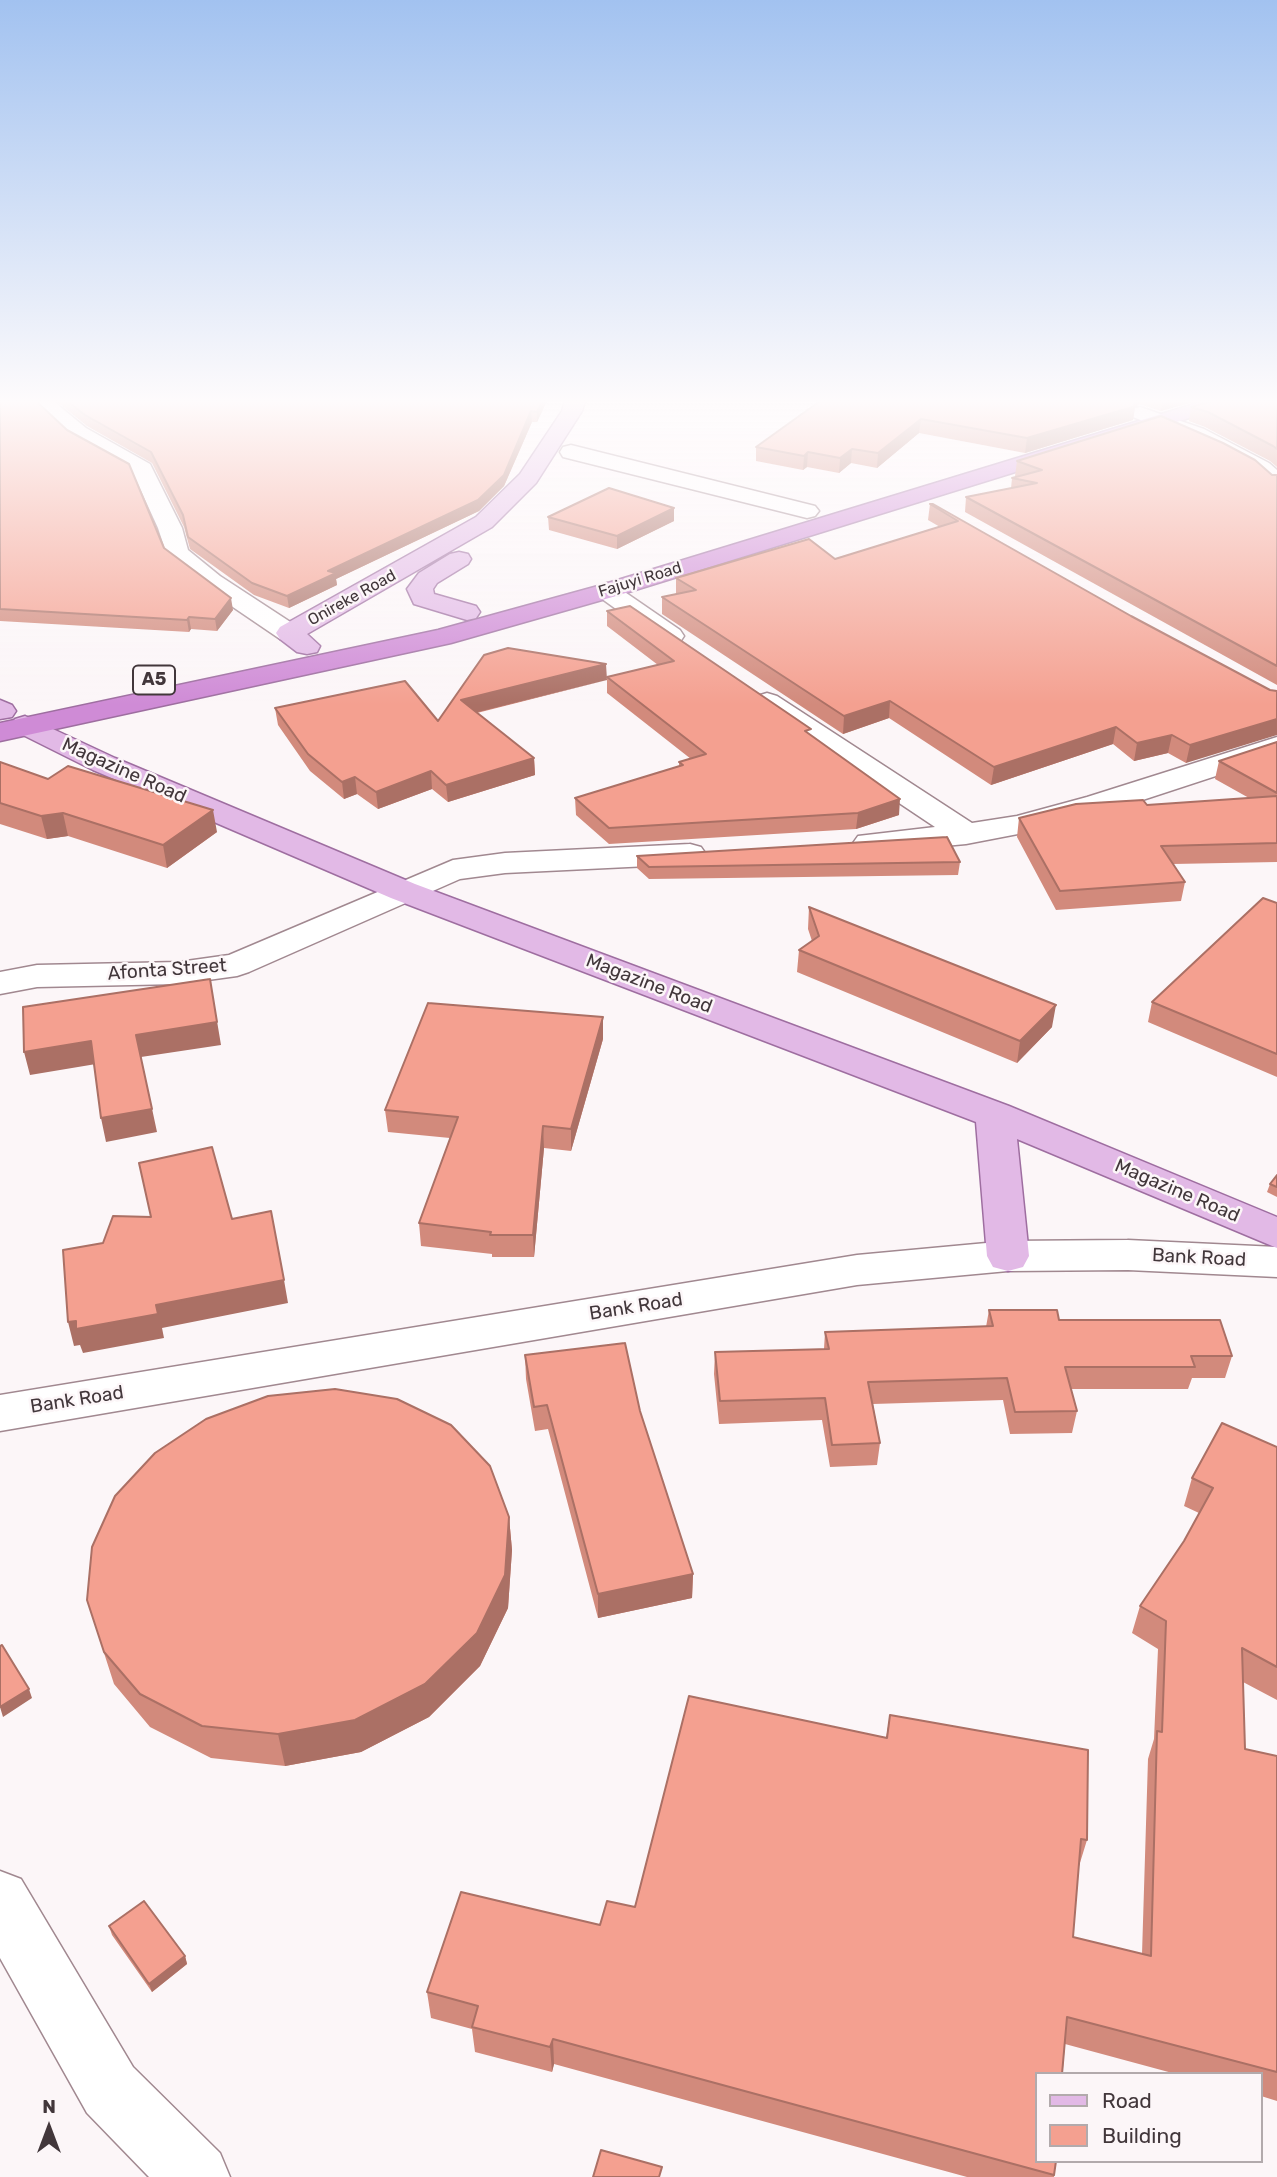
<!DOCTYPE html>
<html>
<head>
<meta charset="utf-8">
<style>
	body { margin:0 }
	#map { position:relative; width:1277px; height:2177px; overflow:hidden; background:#fcf6f8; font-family:Rubik,sans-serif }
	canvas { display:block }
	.legend { position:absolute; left:1035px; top:2072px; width:228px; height:91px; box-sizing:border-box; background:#fcf6f8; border:2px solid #b2aaac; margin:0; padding:9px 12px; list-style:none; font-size:21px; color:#42373b }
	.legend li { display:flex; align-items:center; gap:14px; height:35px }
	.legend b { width:35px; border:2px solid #b2aaac }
	.north { position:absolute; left:14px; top:2093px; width:70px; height:70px; -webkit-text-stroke:5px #fcf6f8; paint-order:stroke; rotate:0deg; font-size:19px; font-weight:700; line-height:28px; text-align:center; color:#42373b }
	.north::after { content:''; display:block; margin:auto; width:24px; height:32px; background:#42373b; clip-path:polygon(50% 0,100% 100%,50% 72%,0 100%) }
</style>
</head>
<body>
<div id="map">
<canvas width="1277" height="2177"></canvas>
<ul class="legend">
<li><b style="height:9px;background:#e2b9e6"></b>Road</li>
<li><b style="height:19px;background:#f4a090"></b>Building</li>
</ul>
<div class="north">N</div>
</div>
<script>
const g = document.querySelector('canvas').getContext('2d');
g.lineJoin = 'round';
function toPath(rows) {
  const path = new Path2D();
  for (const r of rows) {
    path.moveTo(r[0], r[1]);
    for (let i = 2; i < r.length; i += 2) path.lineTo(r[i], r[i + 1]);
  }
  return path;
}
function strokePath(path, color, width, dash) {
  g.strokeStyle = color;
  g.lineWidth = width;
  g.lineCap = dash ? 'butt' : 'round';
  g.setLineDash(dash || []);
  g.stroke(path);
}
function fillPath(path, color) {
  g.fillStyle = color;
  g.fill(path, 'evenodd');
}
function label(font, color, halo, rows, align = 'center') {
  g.font = font + ' Rubik,sans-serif';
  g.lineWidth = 5;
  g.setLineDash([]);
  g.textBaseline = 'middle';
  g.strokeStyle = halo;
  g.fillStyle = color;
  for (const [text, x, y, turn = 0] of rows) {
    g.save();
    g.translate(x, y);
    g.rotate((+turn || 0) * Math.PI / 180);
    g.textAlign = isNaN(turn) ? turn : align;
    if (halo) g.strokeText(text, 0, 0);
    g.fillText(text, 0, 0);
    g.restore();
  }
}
const minor = toPath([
	[31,401,53,401,86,428,150,464,182,528,188,550,220,576,298,627,302,633,298,639,289,641,280,639,202,586,168,558,158,528,133,473,70,438,31,401],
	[1140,407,1204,429,1269,463,1277,470,1277,489,1269,487,1253,473,1221,455,1188,439,1133,417,1130,413,1133,409,1140,407],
	[571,445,815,506,819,511,815,516,807,518,563,457,560,452,563,447,571,445],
	[607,583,616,586,680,630,684,636,680,642,671,644,662,642,598,596,594,591,598,586,607,583],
	[767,693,777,696,972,823,1017,816,1087,797,1277,737,1277,756,1109,811,1018,834,966,844,869,853,858,850,853,843,858,836,935,827,757,708,753,702,757,696,767,693],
	[690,844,701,847,706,854,701,861,690,864,505,873,460,879,249,972,237,976,179,984,37,987,0,994,0,972,37,965,179,962,229,955,453,860,505,853,690,844],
	[1128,1240,1277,1247,1277,1277,1128,1270,1008,1271,857,1285,0,1431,0,1395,857,1255,1008,1241,1128,1240],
	[0,1871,21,1879,133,2067,220,2153,230,2177,149,2177,87,2113,0,1958,0,1871]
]);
const major = toPath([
	[565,401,585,401,582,411,536,483,492,527,307,634,320,646,317,652,307,654,297,652,280,639,276,633,280,627,476,517,520,474,562,411,565,401],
	[459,552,468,554,471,559,468,564,437,583,433,589,434,594,476,606,480,612,476,618,467,620,414,604,407,589,419,573,450,554,459,552],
	[0,700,12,705,16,711,12,717,0,719,0,700],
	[25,716,115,758,415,884,1009,1106,1277,1217,1277,1248,1017,1139,1029,1256,1023,1267,1008,1271,993,1267,987,1256,976,1122,391,898,93,770,15,731,11,725,15,719,25,716]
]);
const highway = toPath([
	[1204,401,1234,401,1231,405,616,596,451,643,0,741,0,723,438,630,598,586,1204,401]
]);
strokePath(minor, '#a18890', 3);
strokePath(major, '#9e6ea0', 3);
strokePath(highway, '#9e6ea0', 3);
fillPath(minor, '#fff');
fillPath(major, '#e2b9e6');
fillPath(highway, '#cf8bd6');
fillPath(toPath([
	[0,401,233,610,217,631,191,629,189,632,0,621],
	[56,401,547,401,537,422,532,422,504,486,479,511,336,579,337,585,289,608,254,595,190,549,184,527,152,463,87,426],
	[820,401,1196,401,1161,411,1139,404,1135,407,1133,420,1025,453,919,433,877,468,851,463,839,473,807,467,803,470,756,461,756,447],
	[1277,401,1277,467,1270,461,1205,427,1189,421,1191,407],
	[1017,461,1277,475,1277,685,965,512,966,497,1011,488,1012,478,1017,477,1015,476],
	[930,504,1131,616,1270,690,1186,763,1168,753,1134,761,1113,744,991,785,889,718,843,734,662,614,662,597,676,594,676,578,835,559,940,527,928,520],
	[674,508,674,521,617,549,549,530,548,517],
	[607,611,811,735,899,815,856,829,609,844,576,815,575,798,679,766,679,762,691,759,607,693,607,677,658,665,607,626],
	[607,680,477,713,534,758,535,775,448,802,432,789,378,809,357,794,344,799,310,771,278,725,275,708,438,721],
	[1277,742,1277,862,1173,864,1185,882,1181,901,1056,910,1017,837,1019,818,1147,805,1249,798,1215,779,1219,761],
	[0,762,48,779,217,832,167,868,68,836,47,839,0,824],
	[637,856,960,862,958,875,649,879,637,868],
	[1277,903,1277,1077,1148,1022,1152,1002],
	[809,907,1052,1027,1017,1063,797,972,799,950,812,941,808,929],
	[603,1039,571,1151,544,1148,534,1257,492,1257,492,1254,421,1246,419,1223,450,1138,388,1132,385,1110],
	[1277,1175,1277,1197,1267,1192,1270,1184],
	[989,1310,1059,1320,1232,1356,1225,1378,1192,1378,1188,1389,1071,1389,1077,1411,1072,1433,1010,1434,1003,1400,873,1404,880,1443,877,1465,830,1467,822,1420,719,1424,714,1374,715,1352,824,1349,825,1332,986,1327],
	[525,1355,693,1574,692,1598,598,1618,548,1429,535,1431,526,1379],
	[1277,1447,1277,1700,1243,1682,1245,1749,1277,1756,1277,2101,1261,2096,1261,2074,1176,2074,1065,2044,1054,2177,967,2177,554,2064,552,2072,475,2052,472,2029,431,2018,427,1992,600,1925,635,1907,886,1738,890,1715,1087,1840,1079,1866,1073,1937,1142,1954,1148,1759,1154,1739,1158,1649,1132,1633,1140,1606,1184,1541,1199,1513,1184,1506,1192,1478],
	[509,1517,512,1550,508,1608,480,1666,429,1717,361,1752,285,1766,211,1758,150,1727,114,1684,87,1600],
	[109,1926,185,1956,187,1964,152,1992,112,1935]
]), '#d28a7c');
fillPath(toPath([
	[542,401,547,401,537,422,537,412],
	[1130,401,1140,401,1139,404,1135,407,1133,420,1025,453,1027,438],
	[1163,401,1196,401,1161,411],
	[531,411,532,422,504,486,479,511,336,579,337,585,289,608,287,596,328,571],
	[921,419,919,433,877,468,878,453],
	[852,449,851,463,839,473,840,458],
	[808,452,807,467,803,470,804,456],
	[674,508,674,521,617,549,617,536],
	[231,598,233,610,217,631,215,619],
	[189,617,191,629,189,632,187,620],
	[606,664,607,680,462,716,461,700],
	[890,701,889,718,843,734,844,716],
	[1277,719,1277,735,1186,763,1190,745],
	[1116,727,1113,744,991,785,994,767],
	[1172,735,1168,753,1134,761,1137,743],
	[534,758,535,775,448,802,446,785],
	[431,771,432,789,378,809,376,792],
	[355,777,357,794,344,799,342,782],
	[900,799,899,815,856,829,858,813],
	[213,810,217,832,167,868,163,845],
	[63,813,68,836,47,839,41,816],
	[210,979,221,1045,141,1057,157,1132,106,1142,101,1118,136,1035],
	[1056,1005,1052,1027,1017,1063,1020,1041],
	[603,1017,603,1039,571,1151,571,1129],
	[91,1041,96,1064,30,1075,24,1052],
	[543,1126,544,1148,534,1257,533,1235],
	[284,1280,288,1303,162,1328,164,1338,83,1353,80,1345,74,1346,68,1322],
	[509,1517,512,1550,508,1608,480,1666,429,1717,361,1752,285,1766,278,1734],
	[693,1574,692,1598,598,1618,598,1594],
	[29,1689,32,1698,3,1717,0,1707],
	[185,1956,187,1964,152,1992,149,1984],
	[553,2039,554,2064,552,2072,550,2047]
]), '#ab7065');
const building = toPath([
	[0,401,36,401,67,430,129,464,164,548,231,598,215,619,189,617,187,620,0,609,0,401],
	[67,401,542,401,537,412,531,411,504,475,478,500,328,571,336,573,287,596,252,583,188,537,183,515,151,452,85,415,67,401],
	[820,401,1132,401,1136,406,1027,438,921,419,878,453,852,449,840,458,808,452,804,456,756,447,820,401],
	[1212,401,1277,401,1277,449,1273,446,1208,412,1191,407,1212,401],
	[1161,416,1223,443,1255,460,1272,475,1277,475,1277,666,966,497,1037,483,1012,478,1042,470,1017,461,1161,416],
	[609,488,674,508,617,536,548,517,609,488],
	[930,504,933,504,1131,616,1270,690,1277,691,1277,719,1190,745,1172,735,1137,743,1116,727,994,767,890,701,844,716,662,597,696,590,676,578,809,539,835,559,958,521,930,504],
	[630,606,811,729,805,731,900,799,858,813,609,828,575,798,683,765,679,762,706,754,607,677,674,661,607,611,630,606],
	[508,648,606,664,461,700,534,758,446,785,431,771,376,792,355,777,342,782,308,754,275,708,405,681,438,721,484,655,508,648],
	[1277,742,1277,793,1219,761,1277,742],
	[0,762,48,779,68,766,213,810,163,845,63,813,41,816,0,803,0,762],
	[1277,796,1277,843,1161,846,1185,882,1060,891,1019,818,1076,804,1143,800,1147,805,1277,796],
	[947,837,960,862,649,867,637,856,947,837],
	[1263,898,1277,903,1277,1054,1152,1002,1263,898],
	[809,907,1056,1005,1020,1041,799,950,819,936,809,907],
	[210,979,217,1022,136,1035,152,1109,101,1118,91,1041,24,1052,23,1007,210,979],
	[428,1003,603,1017,571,1129,543,1126,533,1235,490,1235,491,1232,419,1223,458,1117,385,1110,428,1003],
	[212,1147,232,1219,271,1211,284,1280,156,1305,158,1314,76,1329,76,1321,68,1322,63,1250,103,1243,113,1216,151,1217,139,1163,212,1147],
	[1277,1175,1277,1187,1270,1184,1277,1175],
	[989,1310,1057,1310,1059,1320,1220,1320,1232,1356,1191,1356,1195,1367,1065,1367,1077,1411,1015,1412,1007,1378,868,1382,880,1443,832,1445,825,1398,720,1401,715,1352,829,1349,825,1332,993,1326,989,1310],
	[625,1343,640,1411,693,1574,598,1594,547,1405,534,1407,525,1355,625,1343],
	[335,1389,397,1399,451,1425,490,1466,509,1517,505,1575,477,1633,425,1684,355,1720,278,1734,202,1726,140,1694,104,1652,87,1600,92,1547,115,1496,155,1453,206,1419,268,1396,335,1389],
	[1222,1423,1277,1447,1277,1667,1242,1648,1245,1749,1277,1756,1277,2072,1067,2017,1062,2074,1037,2074,1037,2161,1056,2161,1054,2175,553,2039,550,2047,472,2027,478,2006,427,1992,461,1892,600,1925,607,1901,635,1907,689,1696,887,1738,890,1715,1088,1750,1087,1840,1081,1839,1073,1937,1151,1956,1157,1731,1162,1732,1166,1621,1140,1606,1184,1541,1213,1488,1192,1478,1222,1423],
	[2,1645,29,1689,0,1707,0,1646,2,1645],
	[144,1901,185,1956,149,1984,109,1926,144,1901],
	[601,2150,662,2167,659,2177,593,2177,601,2150]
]);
fillPath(building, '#f4a090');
strokePath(building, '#ab7065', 2);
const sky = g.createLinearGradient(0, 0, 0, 705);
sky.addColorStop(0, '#a2c2f0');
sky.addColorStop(0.57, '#fefbfc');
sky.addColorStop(1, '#fefbfc00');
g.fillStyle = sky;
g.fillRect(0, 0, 1277, 705);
label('16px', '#42373b', '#fcf6f8', [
	["Fajuyi Road",640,580,-17],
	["Onireke Road",352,598,-29]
]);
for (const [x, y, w] of [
	[154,680,42]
]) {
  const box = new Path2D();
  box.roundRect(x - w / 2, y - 14.5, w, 29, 5);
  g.fillStyle = '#fcf6f8';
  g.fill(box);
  strokePath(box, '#42373b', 2);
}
label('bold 18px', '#42373b', null, [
	["A5",154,680]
]);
label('19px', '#42373b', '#fcf6f8', [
	["Magazine Road",124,771,24],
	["Afonta Street",167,970,-4],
	["Magazine Road",649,984,21],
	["Magazine Road",1177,1191,23],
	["Bank Road",1199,1258,3],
	["Bank Road",636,1307,-9],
	["Bank Road",77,1400,-9]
]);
</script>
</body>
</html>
